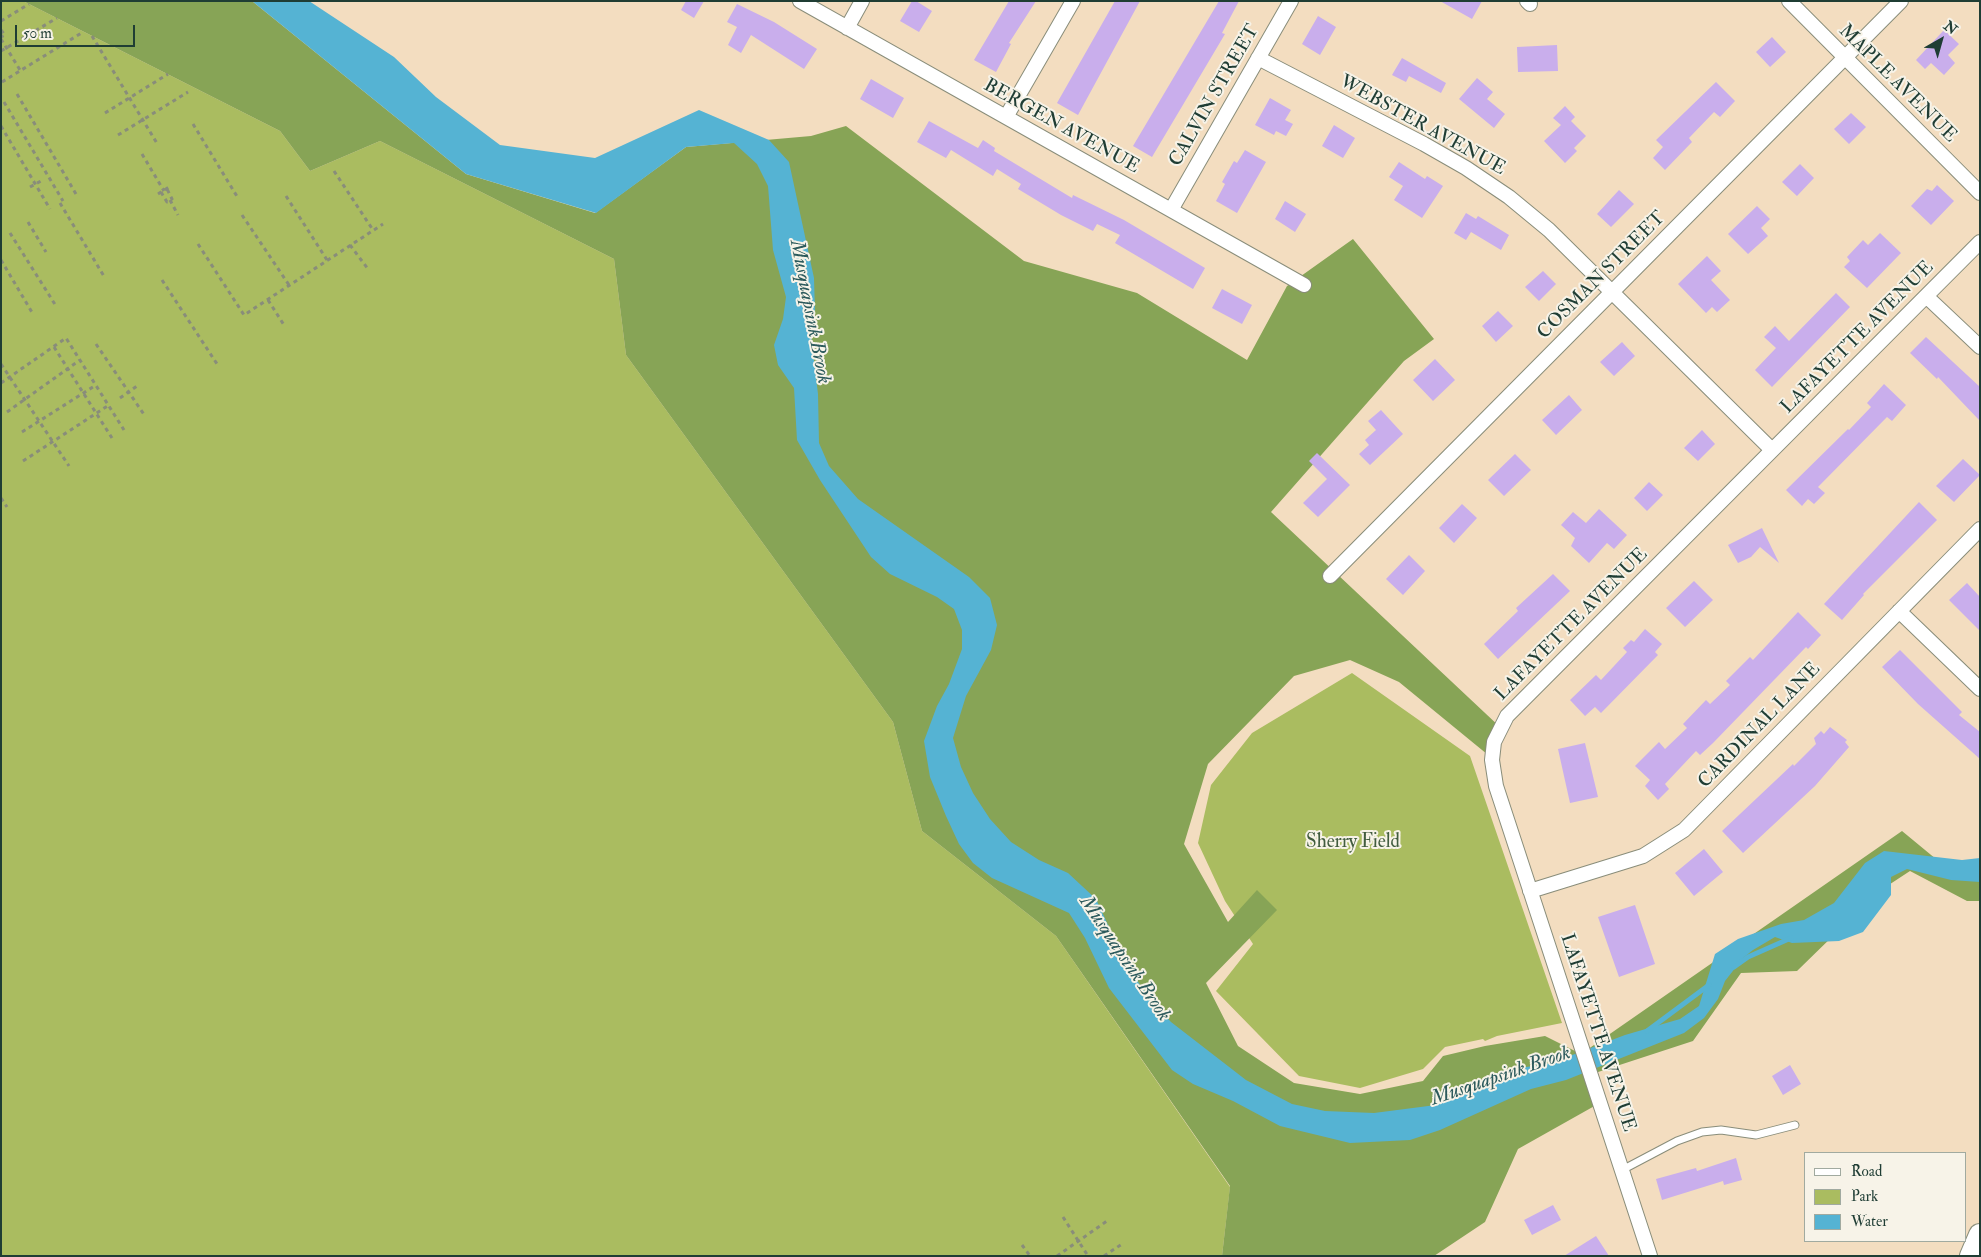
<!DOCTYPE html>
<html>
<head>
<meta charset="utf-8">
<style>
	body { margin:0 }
	#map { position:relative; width:1981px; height:1257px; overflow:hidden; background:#f3ddc0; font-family:"IM FELL Double Pica",serif }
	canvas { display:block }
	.frame { position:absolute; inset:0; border:2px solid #1f3d34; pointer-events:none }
	.legend { position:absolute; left:1804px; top:1152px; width:162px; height:90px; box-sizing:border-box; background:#f7f3e8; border:1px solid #a1aaa0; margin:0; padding:6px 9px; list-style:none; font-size:15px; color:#1f3d34 }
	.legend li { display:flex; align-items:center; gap:10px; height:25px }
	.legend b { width:25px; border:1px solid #a1aaa0 }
	.north { position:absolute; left:1916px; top:15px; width:50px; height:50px; -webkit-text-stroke:4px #f7f3e8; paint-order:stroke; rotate:38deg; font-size:14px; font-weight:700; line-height:20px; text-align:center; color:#1f3d34 }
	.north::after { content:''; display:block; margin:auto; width:18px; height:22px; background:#1f3d34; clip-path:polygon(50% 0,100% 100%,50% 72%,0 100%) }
	.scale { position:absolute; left:15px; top:25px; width:120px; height:22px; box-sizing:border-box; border:2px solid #1f3d34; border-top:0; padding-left:6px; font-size:15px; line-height:18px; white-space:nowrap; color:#1f3d34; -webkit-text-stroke:4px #f7f3e8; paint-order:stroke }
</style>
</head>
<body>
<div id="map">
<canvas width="1981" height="1257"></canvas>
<div class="frame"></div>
<ul class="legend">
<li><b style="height:6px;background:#fff"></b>Road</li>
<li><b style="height:14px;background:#aabc60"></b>Park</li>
<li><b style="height:14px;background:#55b3d3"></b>Water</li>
</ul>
<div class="north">N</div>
<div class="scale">50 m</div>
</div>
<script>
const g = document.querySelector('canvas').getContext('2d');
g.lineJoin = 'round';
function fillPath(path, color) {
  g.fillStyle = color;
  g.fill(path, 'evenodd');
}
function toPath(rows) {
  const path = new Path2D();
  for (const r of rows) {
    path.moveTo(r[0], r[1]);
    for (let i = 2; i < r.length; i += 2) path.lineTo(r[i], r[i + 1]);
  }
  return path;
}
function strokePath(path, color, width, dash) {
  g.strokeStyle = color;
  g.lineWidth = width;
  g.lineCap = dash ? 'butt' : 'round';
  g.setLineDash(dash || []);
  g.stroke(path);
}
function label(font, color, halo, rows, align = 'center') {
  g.font = font + ' "IM FELL Double Pica",serif';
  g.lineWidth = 4;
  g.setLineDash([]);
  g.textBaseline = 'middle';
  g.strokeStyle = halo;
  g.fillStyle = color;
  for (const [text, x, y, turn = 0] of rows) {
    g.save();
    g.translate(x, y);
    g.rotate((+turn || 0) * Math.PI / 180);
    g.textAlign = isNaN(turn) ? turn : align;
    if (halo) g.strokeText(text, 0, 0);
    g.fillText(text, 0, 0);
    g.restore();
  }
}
fillPath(toPath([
	[1,1,23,1,280,131,310,171,380,141,614,259,626,355,893,722,922,831,1056,936,1230,1187,1222,1256,1,1256],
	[1352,673,1470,756,1562,1023,1497,1036,1485,1041,1483,1039,1445,1047,1423,1069,1360,1088,1299,1076,1216,991,1253,944,1225,901,1198,843,1211,785,1252,733]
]), '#aabc60');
fillPath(toPath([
	[23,1,252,1,466,174,595,213,686,147,811,136,846,126,1024,261,1137,293,1247,360,1287,286,1353,239,1434,339,1404,361,1271,512,1501,728,1493,759,1399,682,1350,660,1294,676,1208,764,1184,844,1228,922,1257,890,1277,910,1206,983,1238,1046,1294,1083,1360,1094,1423,1081,1443,1056,1485,1046,1545,1036,1581,1054,1902,831,1942,864,1980,863,1980,901,1967,901,1910,871,1878,892,1797,971,1741,973,1693,1041,1592,1074,1598,1104,1518,1149,1485,1222,1434,1256,1222,1256,1230,1186,1056,936,922,831,893,722,626,355,614,259,380,141,310,171,280,131]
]), '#87a456');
fillPath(toPath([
	[252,1,309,1,394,57,436,97,500,145,595,158,699,110,769,140,789,162,814,278,815,313,811,336,818,394,819,443,829,466,858,499,969,577,990,598,997,625,991,650,966,696,953,738,961,767,973,793,990,819,1011,842,1039,860,1068,873,1096,899,1127,966,1152,1002,1171,1022,1246,1080,1292,1104,1325,1111,1374,1113,1436,1105,1502,1071,1551,1063,1625,1035,1680,1019,1699,1006,1715,954,1738,939,1781,924,1804,920,1834,903,1865,863,1884,851,1962,860,1980,858,1980,882,1951,880,1907,869,1891,877,1891,895,1863,932,1839,941,1792,943,1775,937,1753,950,1743,958,1725,981,1718,999,1704,1018,1684,1033,1566,1080,1531,1089,1440,1130,1410,1140,1350,1143,1280,1126,1233,1101,1193,1084,1172,1070,1109,988,1085,938,1069,913,992,878,973,863,959,844,946,816,930,777,924,741,937,706,949,684,962,649,962,630,954,609,937,597,890,574,871,557,820,480,797,440,794,388,778,365,774,345,783,319,786,297,773,250,768,186,757,164,734,143,686,147,596,213,466,174]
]), '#55b3d3');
strokePath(toPath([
	[1734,967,1748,957,1791,938],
	[1647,1031,1709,985]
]), '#55b3d3', 5);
fillPath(toPath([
	[686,1,704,1,694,18,681,10],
	[912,1,916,1,932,11,919,32,900,21],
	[1009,1,1036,1,1009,43,1011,44,996,72,974,60],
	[1115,1,1140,1,1078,115,1057,103],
	[1219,1,1239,1,1222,33,1225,34,1152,157,1133,146],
	[1440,1,1482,1,1472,19],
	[737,4,774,22,817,49,804,69,751,35,741,53,728,45,737,27,727,22],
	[1318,16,1336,27,1320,55,1302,44],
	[1944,30,1959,44,1948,55,1955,63,1944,75,1931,63,1925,69,1916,60],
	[1772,37,1786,52,1770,67,1756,52],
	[1557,45,1558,71,1518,72,1517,47],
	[1402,58,1446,83,1441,93,1409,76,1406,82,1392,75],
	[1477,78,1493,92,1487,99,1505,114,1494,128,1459,99],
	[871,79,904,98,893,118,860,99],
	[1716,82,1735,101,1720,117,1714,112,1689,138,1692,142,1665,170,1653,158,1663,147,1656,140],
	[1270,98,1291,110,1285,120,1293,124,1286,136,1276,131,1274,135,1255,125],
	[1565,106,1575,117,1571,121,1586,136,1574,148,1577,151,1565,163,1544,141,1561,125,1553,118],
	[1851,113,1866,127,1849,144,1834,129],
	[929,121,978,148,983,140,995,148,994,151,1072,198,1073,195,1124,220,1205,268,1193,289,1115,243,1120,235,1097,224,1093,231,1061,215,1018,189,1021,184,997,169,993,176,951,150,946,158,917,142],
	[1334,125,1355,138,1343,158,1322,146],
	[1245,150,1266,162,1237,213,1216,201,1225,184,1222,182,1234,161,1237,163],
	[1399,162,1425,179,1427,176,1443,186,1422,218,1394,200,1403,186,1389,177],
	[1800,164,1814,178,1797,196,1782,182],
	[1937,185,1954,201,1931,225,1911,206,1927,189,1932,191],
	[1619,190,1634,204,1611,227,1597,214],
	[1285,201,1306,214,1295,232,1275,219],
	[1757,206,1770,219,1761,228,1768,236,1748,254,1728,234],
	[1466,213,1476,219,1478,216,1509,235,1501,250,1471,232,1466,240,1454,233],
	[1880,233,1901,253,1867,288,1844,267,1850,261,1847,257,1863,240,1868,245],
	[1707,256,1721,271,1711,280,1730,300,1717,312,1712,307,1706,313,1678,284],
	[1543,271,1556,284,1539,301,1525,287],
	[1222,289,1252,305,1242,324,1212,308],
	[1836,293,1850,307,1772,387,1755,370,1776,348,1764,337,1775,326,1789,341],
	[1498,311,1513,326,1496,342,1482,326],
	[1926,337,1980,387,1980,421,1938,377,1937,379,1910,353],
	[1622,342,1635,356,1614,376,1600,362],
	[1435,359,1455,380,1433,401,1413,380],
	[1884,384,1906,405,1892,421,1887,417,1818,487,1825,493,1814,504,1808,499,1802,506,1786,490,1848,429,1849,430,1871,407,1867,403],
	[1569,395,1582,410,1556,435,1542,420],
	[1381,410,1403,434,1370,465,1359,454,1369,445,1365,440,1376,430,1368,421],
	[1702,430,1715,444,1698,461,1684,448],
	[1317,453,1350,485,1318,517,1303,503,1327,479,1309,461],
	[1515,454,1531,470,1504,496,1488,480],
	[1963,459,1980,475,1954,502,1936,486],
	[1649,482,1663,495,1647,511,1634,498],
	[1919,502,1937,520,1863,594,1864,595,1842,620,1824,604],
	[1462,504,1477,518,1454,543,1439,528],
	[1599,509,1627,535,1614,549,1607,543,1589,563,1571,546,1575,538,1561,525,1573,512,1586,523],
	[1762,528,1779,563,1760,547,1751,557,1738,563,1728,545],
	[1409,555,1425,571,1403,595,1386,579],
	[1553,574,1570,591,1498,659,1484,644,1518,611,1516,608],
	[1694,581,1713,600,1685,627,1666,608],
	[1967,583,1980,597,1980,631,1949,600],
	[1798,612,1821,635,1808,649,1806,647,1713,743,1700,755,1696,751,1665,784,1669,789,1658,800,1645,786,1650,780,1635,766,1659,742,1665,749,1687,728,1683,724,1706,700,1710,704,1730,685,1726,681,1750,657,1753,660],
	[1645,629,1662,644,1655,652,1658,655,1601,713,1595,707,1585,716,1570,700,1596,675,1601,680,1627,652,1623,648,1631,640,1634,642],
	[1900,650,1962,712,1959,715,1980,732,1980,759,1918,704,1882,667],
	[1830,727,1847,740,1845,742,1849,747,1815,786,1743,853,1722,831,1793,764,1794,766,1816,744,1814,738,1821,731,1824,734],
	[1585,743,1598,797,1570,803,1558,749],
	[1704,849,1723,872,1694,896,1675,873],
	[1635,905,1655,964,1619,977,1598,917],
	[1790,1065,1801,1084,1783,1095,1772,1076],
	[1736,1158,1742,1180,1724,1185,1723,1181,1662,1200,1656,1179,1696,1168,1697,1171],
	[1553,1205,1561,1220,1532,1235,1524,1220],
	[1596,1236,1609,1256,1564,1256]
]), '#c9aeec');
const service = toPath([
	[1622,1170,1677,1141,1702,1132,1721,1130,1756,1135,1795,1125]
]);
const minor = toPath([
	[800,1,1304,285],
	[1527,1,1530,4],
	[1789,1,1980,193],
	[847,28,862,1],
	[1258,58,1424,144,1466,168,1509,197,1549,230,1772,450],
	[1006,117,1073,1],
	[1171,210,1291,1],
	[1926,296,1980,347],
	[1330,576,1901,1],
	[1899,611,1980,689],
	[1530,891,1643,856,1684,830,1980,529],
	[1650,1256,1496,786,1492,760,1494,742,1507,716,1980,242]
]);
const primary = toPath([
	[1971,1256,1980,1235]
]);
strokePath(service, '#898d7a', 9);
strokePath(minor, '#898d7a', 16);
strokePath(primary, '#898d7a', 24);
strokePath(toPath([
	[1,21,29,4],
	[1,30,5,35,1,37],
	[92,36,158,145],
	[1,39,20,70],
	[1,51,57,18],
	[2,82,83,32],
	[17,94,76,194],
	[4,102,63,201],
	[105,113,168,74],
	[193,124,238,198],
	[1,126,50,209],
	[118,135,188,92],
	[142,154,164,191],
	[334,171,373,230],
	[30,187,41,181],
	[161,192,167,202,172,199,167,189],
	[158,194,169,187],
	[286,196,327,260],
	[170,200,178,215],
	[60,203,105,278],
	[242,215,289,285],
	[28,222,46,252],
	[10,233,56,306],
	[198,244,244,315,383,224],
	[350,245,368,269],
	[1,260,33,314],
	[162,280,219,367],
	[268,300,284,325],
	[96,344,145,416],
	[54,347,112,438],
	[1,364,69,466],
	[1,383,66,338,124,430],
	[120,398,137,386],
	[7,412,80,360],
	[22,432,96,385],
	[23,461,109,405],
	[1,498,7,507],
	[1063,1217,1088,1256],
	[1022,1245,1030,1256],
	[1057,1256,1107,1221],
	[1104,1256,1122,1244]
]), '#898d7a', 3, [4, 4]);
strokePath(service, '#fff', 7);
strokePath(minor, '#fff', 14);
strokePath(primary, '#fff', 22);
label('19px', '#1f3d34', '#f7f3e8', [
	["MAPLE AVENUE",1897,84,45],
	["CALVIN STREET",1215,96,-60],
	["WEBSTER AVENUE",1422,126,29],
	["BERGEN AVENUE",1061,127,29],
	["COSMAN STREET",1602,276,-45],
	["LAFAYETTE AVENUE",1858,338,-45],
	["LAFAYETTE AVENUE",1572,625,-45],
	["CARDINAL LANE",1760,726,-46],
	["LAFAYETTE AVENUE",1597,1033,72]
]);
label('19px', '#425d3f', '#f7f3e8', [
	["Sherry Field",1353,843]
]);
label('italic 20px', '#2c5a5c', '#f7f3e8', [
	["Musquapsink Brook",809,312,79],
	["Musquapsink Brook",1124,959,56],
	["Musquapsink Brook",1501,1077,-19]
]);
</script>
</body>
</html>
